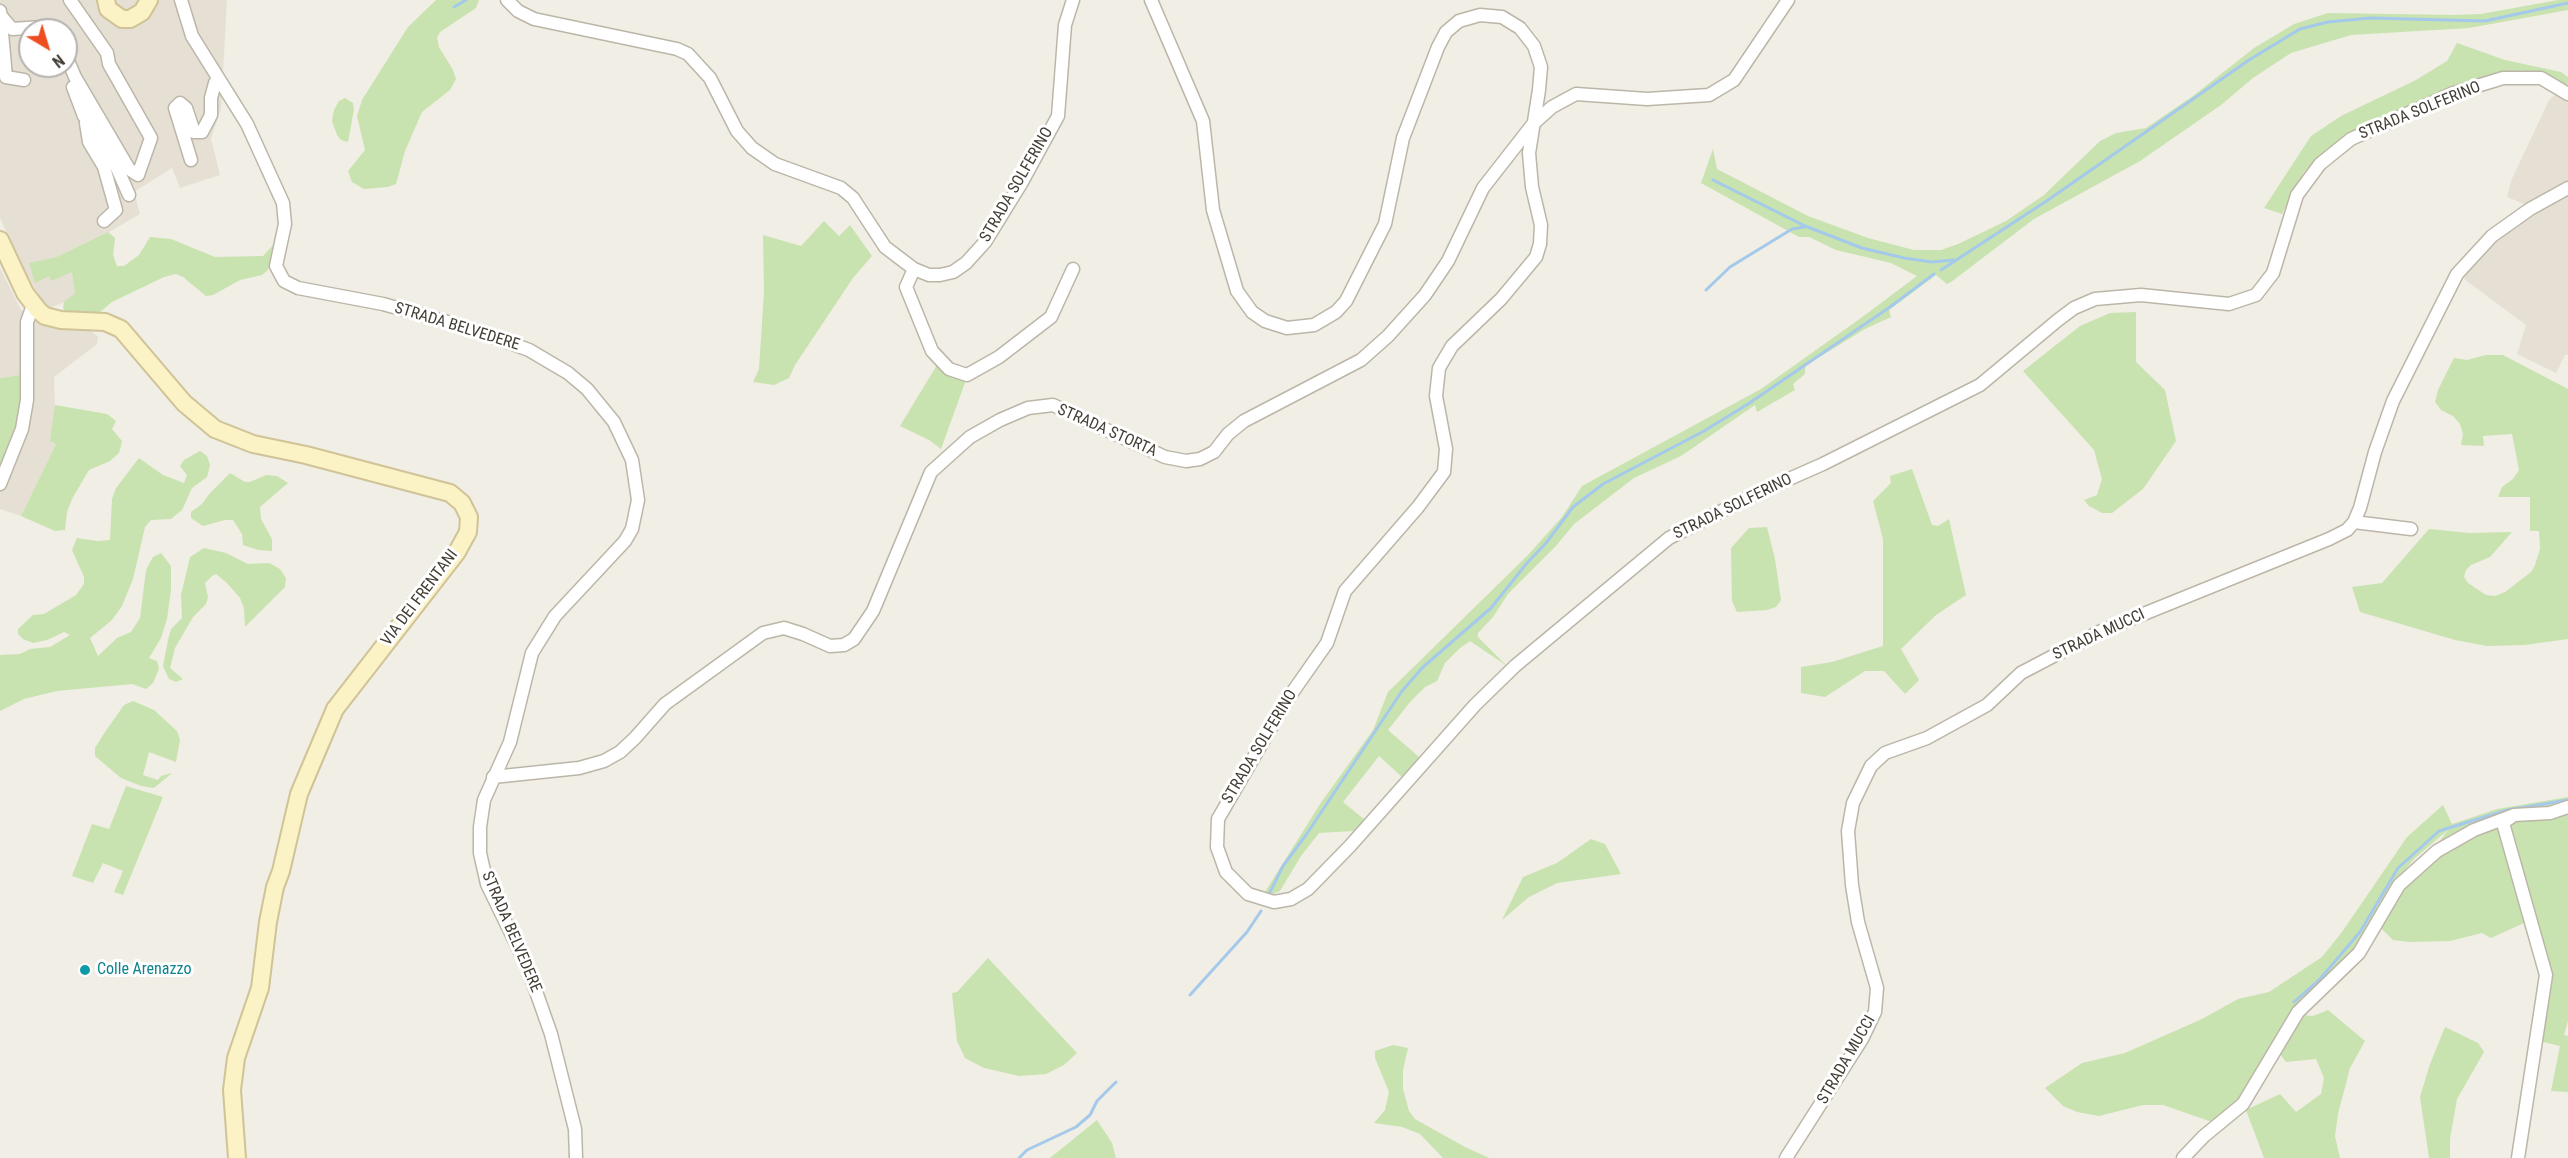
<!DOCTYPE html>
<html>
<head>
<meta charset="utf-8">
<style>
	body { margin:0 }
	#map { position:relative; width:2568px; height:1158px; overflow:hidden; background:#f1eee5; font-family:"Roboto Condensed",sans-serif }
	canvas { display:block }
	.north { position:absolute; left:18px; top:18px; width:60px; height:60px; box-sizing:border-box; background:#fff; border:2px solid #b4b2ae; border-radius:50%; rotate:142deg; font-size:16px; font-weight:700; line-height:24px; text-align:center; color:#433e35 }
	.north::after { content:''; display:block; margin:auto; width:21px; height:27px; background:#ed4d20; clip-path:polygon(50% 0,100% 100%,50% 72%,0 100%) }
</style>
</head>
<body>
<div id="map">
<canvas width="2568" height="1158"></canvas>
<div class="north">N</div>
</div>
<script>
const g = document.querySelector('canvas').getContext('2d');
g.lineJoin = 'round';
function fillPath(path, color) {
  g.fillStyle = color;
  g.fill(path, 'evenodd');
}
function toPath(rows) {
  const path = new Path2D();
  for (const r of rows) {
    path.moveTo(r[0], r[1]);
    for (let i = 2; i < r.length; i += 2) path.lineTo(r[i], r[i + 1]);
  }
  return path;
}
function strokePath(path, color, width, dash) {
  g.strokeStyle = color;
  g.lineWidth = width;
  g.lineCap = dash ? 'butt' : 'round';
  g.setLineDash(dash || []);
  g.stroke(path);
}
function label(font, color, halo, rows, align = 'center') {
  g.font = font + ' "Roboto Condensed",sans-serif';
  g.lineWidth = 6;
  g.setLineDash([]);
  g.textBaseline = 'middle';
  g.strokeStyle = halo;
  g.fillStyle = color;
  for (const [text, x, y, turn = 0] of rows) {
    g.save();
    g.translate(x, y);
    g.rotate((+turn || 0) * Math.PI / 180);
    g.textAlign = isNaN(turn) ? turn : align;
    if (halo) g.strokeText(text, 0, 0);
    g.fillText(text, 0, 0);
    g.restore();
  }
}
fillPath(toPath([
	[0,0,227,0,221,109,211,139,220,175,180,188,172,168,134,192,140,214,67,256,81,295,48,309,26,275,0,218],
	[30,30,66,30,66,66,30,66],
	[2568,83,2568,355,2565,355,2556,373,2517,354,2526,325,2464,279,2474,257,2527,205,2507,197,2511,181,2549,100],
	[0,268,21,310,52,324,87,327,98,337,97,344,54,377,56,444,21,516,0,509,0,473,20,375,0,378]
]), '#e5e0d3');
fillPath(toPath([
	[436,0,479,0,476,8,440,32,437,38,439,47,453,70,456,79,450,90,422,112,405,151,396,184,388,187,364,189,352,182,348,171,365,150,357,116,362,100,408,27],
	[2558,0,2568,0,2568,10,2469,28,2351,35,2291,53,2253,78,2221,105,2140,161,2034,219,1951,282,1947,284,1936,275,1889,310,1891,317,1865,329,1805,366,1805,374,1793,384,1795,390,1757,412,1755,405,1681,456,1634,478,1574,524,1556,546,1508,594,1493,617,1478,633,1478,637,1507,666,1470,641,1460,648,1445,663,1437,681,1425,687,1410,702,1388,730,1419,757,1402,777,1379,756,1343,802,1365,820,1353,831,1319,833,1301,856,1280,891,1273,894,1265,892,1320,804,1373,730,1388,692,1527,556,1562,517,1582,486,1761,389,1861,318,1917,276,1891,263,1836,250,1809,237,1799,237,1701,183,1713,149,1717,169,1808,216,1868,238,1914,250,1941,250,1958,244,2006,221,2044,195,2100,141,2116,133,2146,128,2193,96,2254,48,2294,24,2328,13,2455,15,2481,14],
	[2457,43,2505,60,2561,72,2568,77,2568,83,2561,89,2541,77,2502,77,2353,133,2326,150,2304,172,2282,214,2264,208,2311,136,2341,116,2416,80,2447,61],
	[345,98,353,103,354,109,348,142,341,140,337,135,332,121,334,110,339,101],
	[824,221,839,236,850,225,872,256,853,278,795,365,789,378,774,385,753,382,759,369,764,291,763,235,801,246],
	[108,232,115,238,113,255,117,266,124,266,139,255,150,237,171,239,215,257,263,256,274,244,268,270,262,275,240,280,213,295,206,296,183,277,176,274,164,277,112,302,94,317,66,316,63,308,64,302,75,293,72,272,51,281,49,276,35,283,29,263,57,257],
	[2136,312,2136,362,2165,390,2176,441,2143,489,2112,513,2102,513,2089,506,2084,500,2097,495,2102,479,2094,450,2023,371,2080,326,2110,313],
	[2486,355,2503,355,2568,389,2568,639,2525,645,2487,646,2455,640,2360,612,2352,587,2382,583,2429,529,2469,533,2512,532,2490,557,2471,565,2466,570,2464,577,2468,583,2486,595,2495,596,2505,592,2531,572,2535,565,2540,549,2539,531,2530,531,2530,497,2498,497,2502,487,2513,479,2519,470,2512,434,2483,436,2484,446,2461,445,2463,434,2460,424,2453,416,2441,410,2435,402,2438,390,2454,358,2467,360],
	[937,365,966,380,941,449,929,440,900,426],
	[20,375,21,400,18,427,0,473,0,378],
	[55,405,107,414,116,421,112,429,122,441,119,453,110,461,89,470,72,499,67,512,65,530,55,531,21,516,56,444,50,441],
	[200,451,207,456,210,465,207,477,192,488,182,510,171,519,151,520,145,527,133,579,122,606,112,620,90,638,98,656,117,638,131,632,140,618,146,570,153,557,161,553,171,566,171,590,167,619,161,638,149,658,157,661,159,669,153,683,146,689,132,684,57,691,24,699,0,711,0,655,20,654,30,649,50,647,70,635,64,632,47,640,33,643,23,639,18,634,18,629,33,615,44,614,76,595,84,584,84,577,72,550,77,538,97,541,110,540,112,499,116,488,139,458,163,475,184,483,187,475,180,466,184,460],
	[1912,469,1932,525,1938,526,1949,519,1966,595,1936,615,1901,649,1919,680,1905,694,1884,671,1865,671,1825,697,1801,693,1801,667,1832,662,1883,646,1883,539,1873,501,1891,483,1890,476],
	[230,473,245,482,250,482,266,475,277,476,288,483,260,507,261,519,272,539,272,551,258,550,243,545,242,534,233,520,225,520,203,526,191,518,191,512,202,504,210,493],
	[1767,527,1775,559,1781,600,1776,607,1767,610,1737,612,1732,601,1731,548,1749,528],
	[204,548,226,553,248,564,269,563,280,569,286,578,285,587,245,627,244,608,240,598,226,582,216,574,212,576,205,583,208,597,206,604,193,617,175,648,170,668,183,679,176,682,169,679,163,666,168,640,171,629,182,618,181,595,190,557],
	[133,701,154,710,177,731,180,740,176,762,149,752,143,775,158,780,161,776,172,773,154,788,141,786,121,778,95,756,95,748,103,735,124,705],
	[126,786,163,797,123,895,114,892,123,871,103,863,93,883,72,876,92,824,109,829],
	[2568,797,2568,1021,2564,1035,2568,1036,2568,1092,2551,1091,2560,1046,2539,1041,2549,980,2526,922,2491,938,2482,933,2450,941,2409,942,2393,940,2381,928,2385,913,2448,830,2415,858,2392,885,2365,934,2349,956,2319,986,2240,1104,2215,1123,2163,1105,2143,1105,2099,1116,2077,1112,2063,1106,2045,1088,2082,1063,2125,1053,2202,1019,2238,999,2269,992,2322,957,2342,932,2407,837,2443,805,2452,824,2497,809],
	[1591,839,1605,844,1621,874,1557,883,1529,897,1502,920,1523,877,1557,863],
	[988,958,1077,1053,1064,1065,1046,1074,1019,1076,984,1068,965,1058,957,1041,952,993,957,992],
	[2328,1010,2365,1041,2350,1068,2338,1114,2335,1136,2340,1158,2264,1158,2246,1110,2280,1094,2296,1112,2321,1094,2324,1078,2316,1059,2286,1062,2279,1053,2300,1015,2313,1016],
	[2445,1027,2478,1043,2484,1052,2457,1099,2450,1139,2450,1158,2429,1158,2420,1097,2430,1064],
	[1393,1045,1408,1048,1403,1070,1403,1089,1409,1111,1415,1119,1465,1147,1489,1158,1443,1158,1420,1134,1402,1127,1374,1123,1385,1110,1389,1092,1375,1058,1375,1051],
	[1097,1120,1112,1143,1116,1158,1050,1158]
]), '#c8e3af');
strokePath(toPath([
	[454,7,466,0],
	[1713,180,1805,226,1862,248,1904,258,1932,262,1953,260],
	[1941,270,2048,200,2249,60,2300,29,2328,22,2370,18,2485,21,2568,3],
	[1706,290,1730,267,1792,229,1804,227],
	[1269,894,1283,866,1306,835,1402,691,1423,667,1491,608,1527,563,1546,543,1573,507,1603,484,1704,431,1748,404,1890,307,1934,274],
	[1190,995,1247,932,1261,911],
	[2294,1002,2320,979,2360,932,2398,868,2439,831,2507,810,2568,800],
	[1019,1158,1027,1150,1076,1127,1090,1115,1097,1101,1116,1082]
]), '#a4c9eb', 3);
const street = toPath([
	[181,0,192,36,247,124,283,203,285,224,276,266,284,281,298,288,383,304,469,328,529,350,568,373,587,389,614,422,632,460,638,500,632,529,625,541,555,616,532,653,510,742,484,800,480,827,480,853,487,884,527,966,551,1034,575,1129,576,1158],
	[507,0,518,11,534,19,677,49,688,54,710,78,737,131,752,148,775,164,841,188,853,198,885,247,914,269,929,275,940,275,953,272,966,263,985,242,1022,182,1058,116,1065,25,1073,0],
	[1151,0,1203,121,1213,210,1237,291,1252,312,1265,321,1287,328,1314,325,1336,312,1346,301,1385,224,1403,138,1438,47,1446,32,1459,21,1480,15,1502,17,1520,28,1534,46,1541,67,1539,90,1529,153,1532,187,1541,225,1540,244,1536,257,1501,299,1452,346,1439,368,1436,396,1446,449,1444,472,1418,507,1345,591,1327,643,1287,700,1218,819,1217,847,1226,872,1248,894,1274,902,1291,899,1308,889,1350,846,1475,705,1515,666,1669,538,1755,494,1823,464,1980,385,2058,320,2074,308,2095,299,2141,295,2229,304,2256,295,2273,273,2297,195,2320,164,2351,139,2451,94,2503,78,2541,78,2568,94],
	[0,11,6,77,24,80],
	[2,17,12,29,42,27,48,30],
	[66,56,75,77,129,169,138,175,151,138,109,64,107,53,70,0],
	[73,87,84,116,113,159,129,195],
	[86,123,89,142,104,167,116,210,104,221],
	[191,160,175,108,180,103,186,108,194,132,202,132,211,115,211,98,215,83,218,78],
	[914,269,906,287,932,351,949,369,967,375,999,357,1051,317,1073,269],
	[0,484,22,429,27,400,27,322,33,305],
	[2354,522,2411,529],
	[493,777,579,768,604,761,620,752,635,738,665,704,763,633,784,628,803,634,830,646,844,645,854,639,873,611,931,472,970,437,1000,420,1028,408,1053,405,1165,457,1186,461,1200,459,1214,452,1228,434,1244,421,1361,360,1388,336,1425,295,1448,261,1483,188,1533,124,1552,107,1576,94,1647,99,1709,95,1734,80,1788,0],
	[1786,1158,1862,1039,1875,1012,1877,988,1858,922,1852,885,1848,831,1853,803,1871,766,1885,753,1927,738,1987,705,2021,673,2099,632,2329,539,2347,530,2354,522,2360,508,2375,452,2393,401,2457,274,2492,236,2530,209,2568,188],
	[2183,1158,2204,1136,2243,1104,2298,1012,2359,953,2399,885,2437,851,2474,830,2514,815],
	[2518,1158,2546,975,2503,823,2514,815,2550,813,2568,807]
]);
const secondary = toPath([
	[106,0,108,9,122,19,130,19,142,12,149,0],
	[0,240,25,293,39,311,45,316,61,320,105,322,121,329,184,403,215,429,253,444,306,455,450,493,462,503,469,517,468,532,457,552,335,709,299,794,281,871,275,887,268,922,260,988,236,1058,232,1090,237,1158]
]);
strokePath(street, '#bcb6a8', 15);
strokePath(secondary, '#cfc397', 20);
strokePath(street, '#fff', 12);
strokePath(secondary, '#fbf2c5', 16);
for (const [x, y, r, color] of [
	[85,970,6,"#0f9aa8"]
]) {
  const dot = new Path2D();
  dot.arc(x, y, r, 0, 2 * Math.PI);
  g.fillStyle = color;
  g.fill(dot);
  strokePath(dot, '#fff', 2);
}
label('16px', '#433e35', '#fff', [
	["STRADA SOLFERINO",2420,111,-22],
	["STRADA SOLFERINO",1017,185,-60],
	["STRADA BELVEDERE",457,327,17],
	["STRADA STORTA",1107,431,24],
	["STRADA SOLFERINO",1733,507,-26],
	["VIA DEI FRENTANI",420,598,-53],
	["STRADA MUCCI",2099,635,-25],
	["STRADA SOLFERINO",1260,747,-59],
	["STRADA BELVEDERE",511,932,67],
	["STRADA MUCCI",1847,1060,-60]
]);
label('16px', '#0d838f', '#fff', [
	["Colle Arenazzo",97,970]
], 'left');
</script>
</body>
</html>
